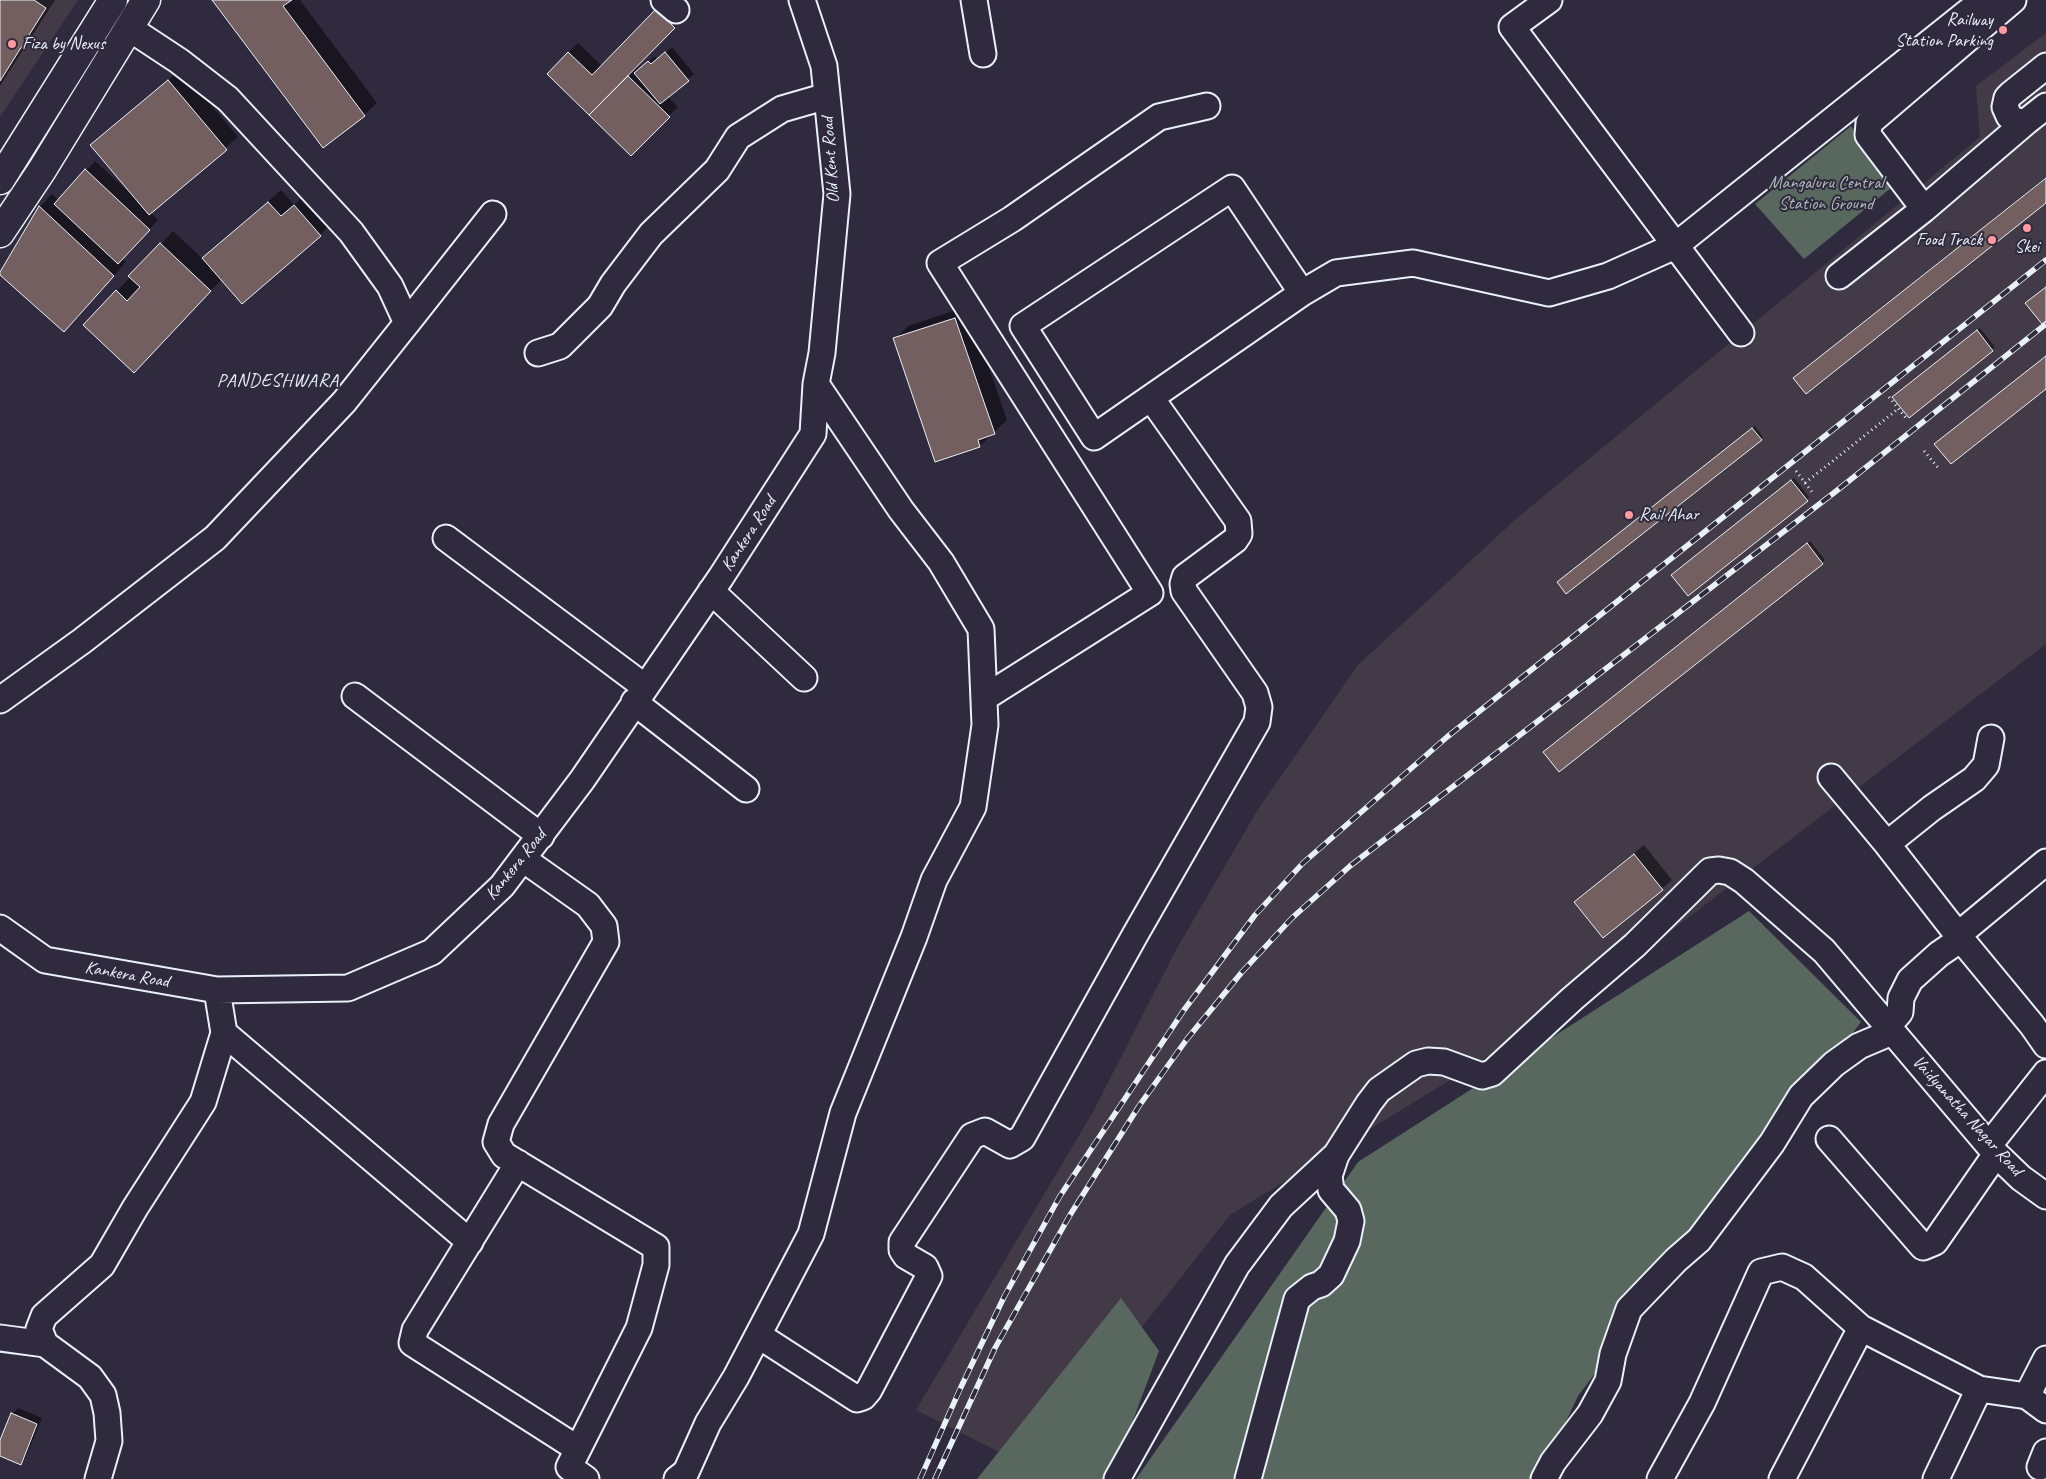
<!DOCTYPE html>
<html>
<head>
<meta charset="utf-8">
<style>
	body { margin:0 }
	canvas { display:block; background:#2f2a3d }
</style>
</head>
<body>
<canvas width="2046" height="1479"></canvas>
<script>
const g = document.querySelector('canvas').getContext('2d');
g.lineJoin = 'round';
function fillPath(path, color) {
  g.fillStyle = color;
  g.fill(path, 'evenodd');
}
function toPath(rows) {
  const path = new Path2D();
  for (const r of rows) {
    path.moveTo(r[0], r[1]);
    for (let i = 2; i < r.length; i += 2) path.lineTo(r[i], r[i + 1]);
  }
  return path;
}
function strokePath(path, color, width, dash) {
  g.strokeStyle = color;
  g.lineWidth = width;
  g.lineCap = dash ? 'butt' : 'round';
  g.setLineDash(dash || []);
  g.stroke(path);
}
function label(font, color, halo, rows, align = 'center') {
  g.font = font + ' Caveat,sans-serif';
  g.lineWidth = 4;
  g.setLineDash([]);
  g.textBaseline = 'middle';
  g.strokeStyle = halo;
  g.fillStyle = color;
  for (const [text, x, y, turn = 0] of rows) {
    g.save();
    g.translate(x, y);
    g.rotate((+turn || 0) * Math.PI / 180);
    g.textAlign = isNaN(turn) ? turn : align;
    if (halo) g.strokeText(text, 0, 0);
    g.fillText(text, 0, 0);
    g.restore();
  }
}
fillPath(toPath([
	[0,0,78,0,0,117],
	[2046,33,2046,644,1582,999,1230,1215,1031,1468,916,1410,1093,1112,1176,950,1257,811,1358,665,1517,518,1980,137,1976,86]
]), '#433a48');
fillPath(toPath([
	[1851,126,1897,183,1804,259,1755,204],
	[1749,911,1861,1022,1578,1396,1539,1479,1136,1479,1358,1162],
	[1121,1298,1159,1351,1111,1479,977,1479]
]), '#58685f');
fillPath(toPath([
	[0,0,55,0,0,86],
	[214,0,300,0,377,103,364,115],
	[666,1,683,18,636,66,639,69,655,56,657,59,672,47,694,74,667,96,678,107,631,154,548,73,578,43,602,66],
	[181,69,238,137,150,212,158,220,122,259,126,262,77,318,0,274,40,207,52,194,59,200,95,161,129,192,130,191,92,145],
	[2046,177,2046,202,1795,379,1808,366],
	[281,190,294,205,307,193,332,222,320,235,222,279,146,359,117,291,173,231,203,259],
	[968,306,1007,420,980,446,936,460,895,339,908,326],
	[1980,328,1995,347,1909,416,1897,394],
	[1755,426,1763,437,1761,439,1561,580],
	[1794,478,1809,497,1807,500,1676,573],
	[1810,541,1825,560,1822,563,1559,770,1547,749],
	[1644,845,1672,880,1603,937,1576,902],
	[18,1408,42,1418,26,1457,20,1463,0,1455,0,1443,12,1414]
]), '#0007');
const building = toPath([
	[0,0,34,0,46,8,0,81,0,0],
	[212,0,292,0,283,6,365,116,323,148,212,0],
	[656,9,675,28,589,115,547,74,568,52,592,75,656,9],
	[665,52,689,81,660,104,634,73,648,61,651,64,665,52],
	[628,76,670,117,631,156,589,115,628,76],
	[168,80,227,150,149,215,90,145,168,80],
	[85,169,150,230,118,264,54,204,85,169],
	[2046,178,2046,203,1806,394,1793,378,2046,178],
	[268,202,281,216,294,205,321,236,242,304,202,258,268,202],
	[39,206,114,276,64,332,0,275,0,272,39,206],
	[160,243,211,291,134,373,83,325,116,290,127,301,140,287,128,276,160,243],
	[2046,287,2046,321,2042,324,2025,303,2046,287],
	[955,318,995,434,978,440,980,447,935,462,893,338,955,318],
	[1977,330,1993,351,1909,418,1892,397,1977,330],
	[2046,356,2046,389,1951,464,1934,444,2046,356],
	[1752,428,1762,440,1566,594,1557,582,1752,428],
	[1791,480,1808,501,1688,596,1671,575,1791,480],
	[1807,543,1823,564,1559,772,1543,752,1807,543],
	[1634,854,1663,890,1603,938,1574,902,1634,854],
	[11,1413,37,1424,21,1465,0,1456,0,1440,11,1413]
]);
fillPath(building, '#735f60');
strokePath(building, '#e8f1f8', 1);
const minor = toPath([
	[664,0,676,10],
	[974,0,983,54],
	[1549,0,1512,27,1741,333],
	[2013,0,1869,123,1868,135,1924,209,2027,121],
	[2046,66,2011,94,2007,98,2005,107,2009,116,2013,120,2022,122,2027,121,2046,106],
	[1839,276,1924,209],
	[1302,293,1232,188,1023,326,1094,437,1302,293,1336,273,1413,263,1549,293,1608,276,1675,246,1983,0],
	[407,323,493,214],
	[538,353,560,346,600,306,613,284,651,234,717,170,738,137,782,109,827,96],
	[446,538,645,687],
	[711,591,804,678],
	[355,696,541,836],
	[984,698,1150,593,940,263,1012,219,1159,117,1207,106],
	[0,700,82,641,215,538,344,402,407,323,390,286,351,232,228,99,179,61,129,28],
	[634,702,746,789],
	[1831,777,1887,844,1961,939,2032,1025,2046,1045],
	[1887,844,1932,808,1974,779,1986,765,1991,738],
	[523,859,588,905,604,926,606,942,501,1124,496,1142,504,1155,656,1247,656,1265,639,1328,569,1467,586,1479],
	[0,928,45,960,217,990,348,988,432,952,502,886,582,780,721,577,813,434,816,384,822,353,837,194,824,66,802,0],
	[1958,935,2046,862],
	[1888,1026,1900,1012,1901,998,1910,980,1939,954,1961,939],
	[224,1033,470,1242],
	[1829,1139,1923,1247,1935,1242,1996,1154],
	[1989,1145,2046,1073],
	[518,1163,415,1330,412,1343,578,1449],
	[758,1335,857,1399,863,1397,869,1390,929,1276,925,1267,906,1256,902,1250,902,1242,972,1136,985,1131,1010,1145,1022,1138,1135,935,1257,722,1259,707,1255,693,1184,591,1183,584,1185,577,1235,540,1239,534,1238,521,1151,398],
	[0,1338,45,1344],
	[2027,1396,2046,1410],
	[2040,1467,2046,1452],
	[98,1479,109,1441,107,1413,103,1395,90,1377,45,1344,39,1329,44,1316,102,1265,135,1208,203,1102,224,1033,217,990],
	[677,1479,686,1472,708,1423,736,1377,811,1234,843,1113,914,937,934,880,973,807,985,725,981,629,941,562,901,510,816,384],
	[1117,1479,1237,1265,1281,1206,1336,1155],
	[1248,1479,1297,1299,1312,1287,1321,1284,1331,1275,1347,1241,1351,1221,1348,1210,1331,1190,1329,1176,1336,1155,1369,1103,1379,1090,1416,1064,1428,1061,1444,1062,1482,1076,1492,1073,1572,999,1635,945,1710,871,1719,870,1730,872,1744,881,1824,951,1996,1154,2021,1178,2046,1196],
	[1544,1479,1553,1462,1590,1414,1608,1381,1613,1354,1629,1309,1676,1260,1699,1240,1772,1143,1801,1096,1834,1064,1859,1046,1892,1032],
	[1660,1479,1702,1403,1761,1272,1782,1267,1804,1277,1861,1328,1979,1389,2027,1396,2046,1359],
	[1782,1479,1861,1328],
	[1936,1479,1979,1389]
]);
const major = toPath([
	[0,180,113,0],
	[0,233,42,170,146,0]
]);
strokePath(minor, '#e8f1f8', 29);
strokePath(major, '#e8f1f8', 31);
strokePath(toPath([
	[1889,397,1906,418],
	[1924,451,1940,470],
	[1796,471,1812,492],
	[1805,483,1898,409]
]), '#e8f1f8', 3, [1, 4]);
strokePath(minor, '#2f2a3d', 25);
strokePath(major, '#2f2a3d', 28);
const rail = toPath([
	[920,1479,961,1387,1004,1297,1060,1196,1184,1010,1255,915,1303,863,1447,737,2046,260],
	[935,1479,995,1348,1070,1215,1139,1106,1187,1039,1242,972,1292,918,1350,866,1835,492,2046,324]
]);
strokePath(rail, '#e8f1f8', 5.5);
strokePath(rail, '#2f2a3d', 4, [11]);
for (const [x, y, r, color] of [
	[2003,30,5,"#ff9aa2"],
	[12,44,5,"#ff9aa2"],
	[2027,228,5,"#ff9aa2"],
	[1992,240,5,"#ff9aa2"],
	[1629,515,5,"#ff9aa2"]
]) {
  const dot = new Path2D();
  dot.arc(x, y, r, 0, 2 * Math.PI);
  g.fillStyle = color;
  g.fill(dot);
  strokePath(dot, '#2f2a3d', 2);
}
label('18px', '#e8f1f8', '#2f2a3d', [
	["Railway",1993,20],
	["Station Parking",1993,41],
	["Fiza by Nexus",22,44,"left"],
	["Food Track",1982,240],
	["Skei",2027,247,"center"],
	["Rail Ahar",1639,515,"left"]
], 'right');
label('18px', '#e8f1f8', '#2f2a3d', [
	["Old Kent Road",831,160,-94],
	["Kankera Road",749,534,-57],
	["Kankera Road",516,865,-51],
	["Kankera Road",127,975,10],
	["Vaidyanatha Nagar Road",1967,1116,48]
]);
label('18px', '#aebabb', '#2f2a3d', [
	["Mangaluru Central",1826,183],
	["Station Ground",1826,204]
]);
g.letterSpacing = '1px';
label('19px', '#e8f1f8', '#2f2a3d', [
	["PANDESHWARA",278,381]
]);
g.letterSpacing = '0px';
</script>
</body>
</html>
